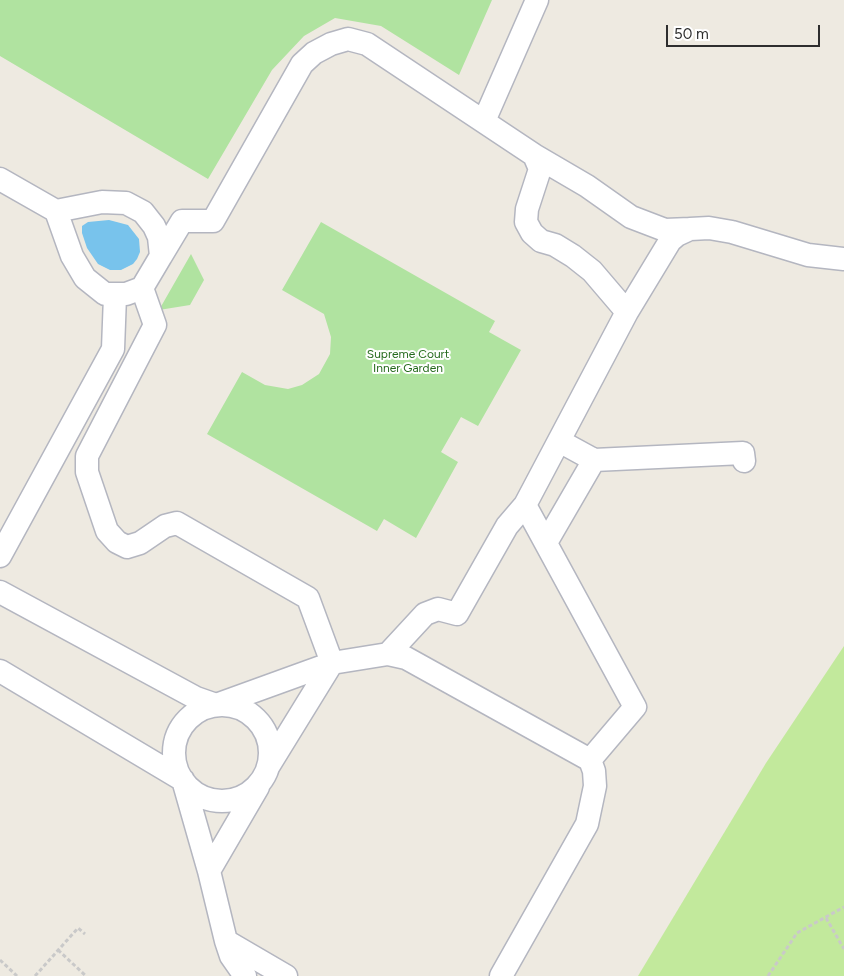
<!DOCTYPE html>
<html>
<head>
<meta charset="utf-8">
<style>
	body { margin:0 }
	#map { position:relative; width:844px; height:976px; overflow:hidden; background:#eeeae1; font-family:Figtree,sans-serif }
	canvas { display:block }
	.scale { position:absolute; left:666px; top:25px; width:154px; height:22px; box-sizing:border-box; border:2px solid #2e2e2e; border-top:0; padding-left:6px; font-size:15px; line-height:18px; white-space:nowrap; color:#2e2e2e; -webkit-text-stroke:4px #fff; paint-order:stroke }
</style>
</head>
<body>
<div id="map">
<canvas width="844" height="976"></canvas>
<div class="scale">50 m</div>
</div>
<script>
const g = document.querySelector('canvas').getContext('2d');
g.lineJoin = 'round';
function fillPath(path, color) {
  g.fillStyle = color;
  g.fill(path, 'evenodd');
}
function toPath(rows) {
  const path = new Path2D();
  for (const r of rows) {
    if (r.length === 3) {
      path.moveTo(r[0] + r[2], r[1]);
      path.arc(r[0], r[1], r[2], 0, 2 * Math.PI);
      continue;
    }
    path.moveTo(r[0], r[1]);
    for (let i = 2; i < r.length; i += 2) path.lineTo(r[i], r[i + 1]);
  }
  return path;
}
function strokePath(path, color, width, dash) {
  g.strokeStyle = color;
  g.lineWidth = width;
  g.lineCap = dash ? 'butt' : 'round';
  g.setLineDash(dash || []);
  g.stroke(path);
}
function label(font, color, halo, rows, align = 'center') {
  g.font = font + ' Figtree,sans-serif';
  g.lineWidth = 4;
  g.setLineDash([]);
  g.textBaseline = 'middle';
  g.strokeStyle = halo;
  g.fillStyle = color;
  for (const [text, x, y, turn = 0] of rows) {
    g.save();
    g.translate(x, y);
    g.rotate((+turn || 0) * Math.PI / 180);
    g.textAlign = isNaN(turn) ? turn : align;
    if (halo) g.strokeText(text, 0, 0);
    g.fillText(text, 0, 0);
    g.restore();
  }
}
fillPath(toPath([
	[0,0,492,0,459,75,381,26,335,18,304,36,272,70,208,179,0,56],
	[321,222,495,321,489,332,521,350,478,426,461,417,441,452,458,462,416,538,384,519,377,531,207,434,242,372,265,385,288,389,302,385,319,374,330,354,331,337,324,314,282,290],
	[191,254,204,280,190,305,159,310]
]), '#b0e3a0');
fillPath(toPath([
	[844,646,844,976,638,976,766,763]
]), '#c2e99c');
fillPath(toPath([
	[109,220,128,225,139,239,140,252,137,259,133,264,121,270,110,270,98,264,87,248,82,233,82,226,88,222]
]), '#78c3ec');
const minor = toPath([
	[484,121,537,0],
	[534,155,587,186,631,217,665,230,690,229],
	[0,179,56,211],
	[102,202,126,203,143,212,154,226,159,237,161,256,142,288,126,294,105,294,85,278,72,256,56,211,102,202],
	[161,256,182,221,213,221,302,64,314,53,331,44,348,39,367,44,534,155,540,169,527,209,526,222,532,233,541,241,555,245,573,256,592,271,627,312,525,505,507,526,457,614,438,609,425,614,388,654],
	[142,288,155,325,87,456,87,472,107,531,117,542,127,547,140,543,165,526,177,523,308,598,332,663,268,767],
	[627,312,670,241,677,235,690,229,709,228,732,232,808,255,844,259],
	[561,442,594,460,743,453,744,461],
	[525,505,635,707,590,760],
	[547,541,594,460],
	[0,556,113,349,115,296],
	[0,592,196,698,216,705,332,663,388,654,406,658,590,760,594,771,595,786,587,824,501,976],
	[0,671,183,780,209,871,226,941,231,956,245,976],
	[222,753,48],
	[209,871,258,787],
	[226,941,286,976]
]);
strokePath(minor, '#b4b6c0', 25);
strokePath(toPath([
	[826,918,844,949],
	[58,950,86,976],
	[0,960,17,976],
	[35,976,78,928,85,934],
	[768,976,797,933,844,907]
]), '#c9c9c9', 3, [4, 2.5]);
strokePath(minor, '#fff', 22);
label('12px', '#266b1d', '#fff', [
	["Supreme Court",408,354],
	["Inner Garden",408,368]
]);
</script>
</body>
</html>
